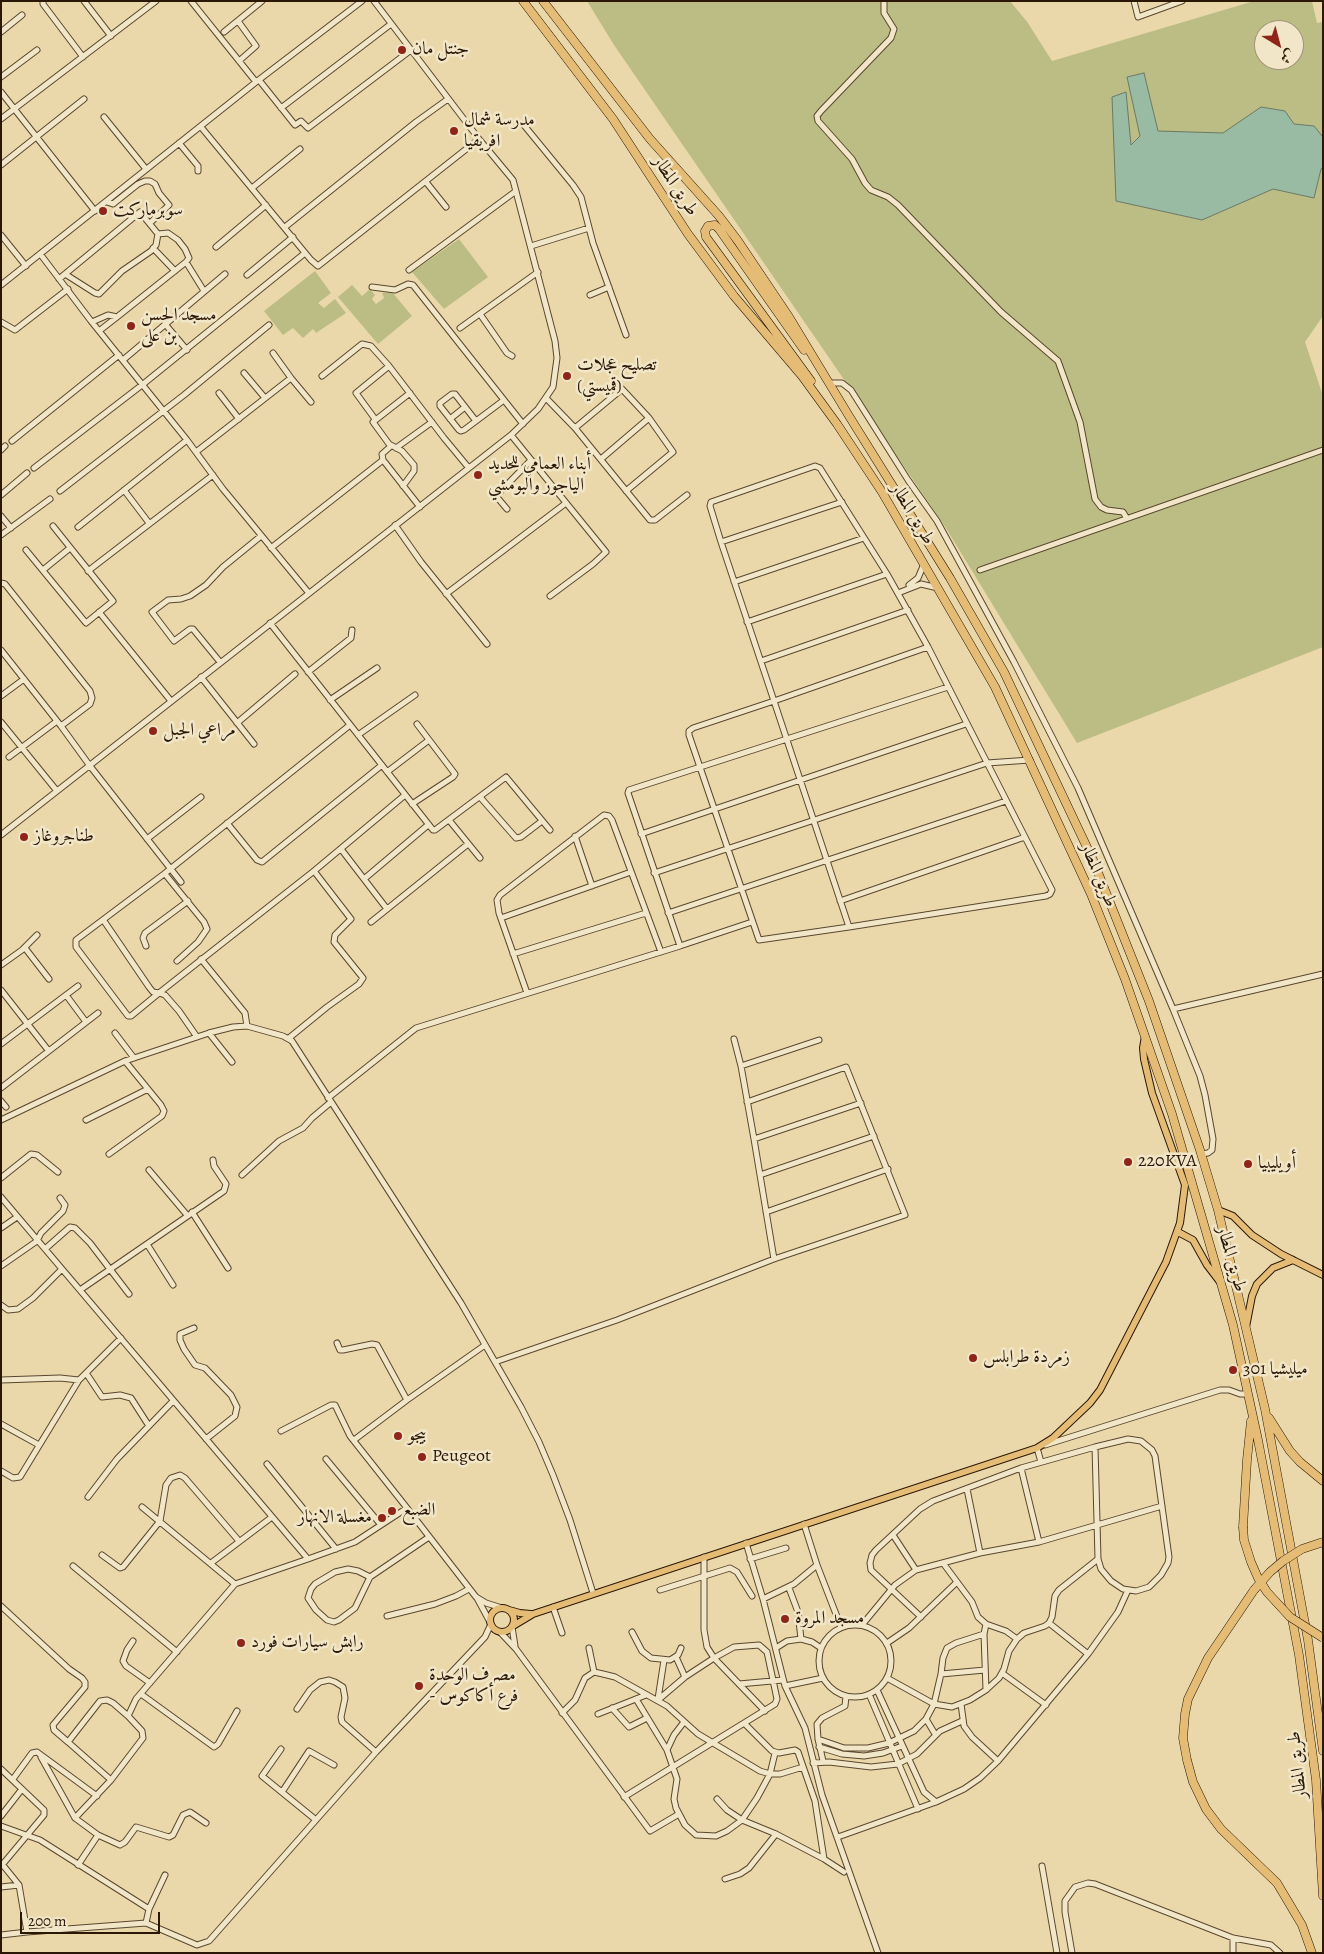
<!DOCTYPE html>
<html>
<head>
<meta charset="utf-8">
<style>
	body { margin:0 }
	#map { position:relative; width:1324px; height:1954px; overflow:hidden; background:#ead8aa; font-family:Alegreya,Amiri,serif }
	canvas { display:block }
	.frame { position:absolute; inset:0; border:2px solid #2a1706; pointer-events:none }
	.north { position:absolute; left:1254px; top:20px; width:50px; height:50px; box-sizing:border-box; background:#f1e6c8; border:1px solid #a1937a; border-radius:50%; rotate:143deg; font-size:14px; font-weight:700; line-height:20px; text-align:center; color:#2a1706 }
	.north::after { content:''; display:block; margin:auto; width:18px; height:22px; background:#8f2418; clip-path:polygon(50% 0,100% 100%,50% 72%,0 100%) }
	.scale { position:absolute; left:20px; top:1912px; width:140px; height:22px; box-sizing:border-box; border:2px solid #2a1706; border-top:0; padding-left:6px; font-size:15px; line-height:18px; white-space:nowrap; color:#2a1706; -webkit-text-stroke:4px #f1e6c8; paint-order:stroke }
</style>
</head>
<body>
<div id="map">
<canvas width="1324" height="1954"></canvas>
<div class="frame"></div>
<div class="north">ش</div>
<div class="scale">200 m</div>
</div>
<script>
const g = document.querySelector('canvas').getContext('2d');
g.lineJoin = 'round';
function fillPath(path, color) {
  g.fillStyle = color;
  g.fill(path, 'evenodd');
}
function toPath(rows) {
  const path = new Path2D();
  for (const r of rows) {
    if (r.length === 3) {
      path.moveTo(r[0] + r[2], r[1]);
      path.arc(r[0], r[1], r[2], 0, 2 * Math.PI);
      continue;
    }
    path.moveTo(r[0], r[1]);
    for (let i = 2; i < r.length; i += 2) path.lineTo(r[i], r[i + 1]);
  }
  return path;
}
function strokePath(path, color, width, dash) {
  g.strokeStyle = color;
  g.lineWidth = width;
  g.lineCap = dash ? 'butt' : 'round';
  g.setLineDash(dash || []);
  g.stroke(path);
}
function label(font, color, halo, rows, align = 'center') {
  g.font = font + ' Alegreya,Amiri,serif';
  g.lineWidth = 5;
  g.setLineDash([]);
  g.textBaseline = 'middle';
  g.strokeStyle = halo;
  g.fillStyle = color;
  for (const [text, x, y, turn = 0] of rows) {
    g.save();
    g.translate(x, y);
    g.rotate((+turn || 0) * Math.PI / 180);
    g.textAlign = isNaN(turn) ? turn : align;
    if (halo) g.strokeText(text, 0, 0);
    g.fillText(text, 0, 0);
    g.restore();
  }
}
fillPath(toPath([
	[587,1,1010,1,1028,23,1052,61,1254,1,1312,1,1317,23,1323,22,1323,316,1305,342,1323,396,1323,647,1077,743,944,525,614,45],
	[1264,30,1294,30,1294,60,1264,60],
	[459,239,488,277,444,309,412,272],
	[315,271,331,293,318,303,324,308,335,299,346,313,316,333,313,329,303,338,293,328,283,335,264,311],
	[352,285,362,296,370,289,375,295,372,299,376,304,384,298,382,293,392,292,412,316,378,344,338,297]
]), '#bcbd85');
const water = toPath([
	[1144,73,1158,131,1223,133,1261,107,1285,111,1294,124,1314,126,1323,137,1323,167,1321,169,1314,198,1273,189,1202,220,1116,201,1112,97,1126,92,1131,145,1140,136,1127,77,1144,73]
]);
fillPath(water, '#99bba3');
strokePath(water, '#6d7964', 1);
const minor = toPath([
	[43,1,43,4,83,57],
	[84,1,111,36],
	[191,1,256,82],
	[884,1,884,13,894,29,891,38,821,111,817,116,818,121,852,159,865,183,871,190,888,197,898,205,1001,312,1058,361,1080,422,1095,499,1101,507,1107,510,1123,512,1126,517],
	[1134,1,1138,17,1182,1],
	[238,21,256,46,239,61],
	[1,32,22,15],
	[224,32,262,1],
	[1,77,37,50],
	[259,80,295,125,301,121,308,128,411,50],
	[1,92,95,211],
	[281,108,391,24],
	[104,117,146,169],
	[1,119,156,1],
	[523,124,573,185,581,197,593,243,626,335],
	[201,127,311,260,318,266,479,139],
	[179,143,198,166,198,171],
	[1,165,84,99],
	[426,182,446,207],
	[252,188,300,149],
	[107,202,113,204,138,184,145,181,150,181,155,184,159,193,169,205,150,223],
	[285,227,416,122,448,99],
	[158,234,168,233,178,240,185,249,189,258,186,262],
	[1,235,26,266],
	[531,246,589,228],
	[216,247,266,205],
	[153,248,175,271],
	[41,255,91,321,187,440,223,489,308,592],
	[409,270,516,191],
	[247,275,293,237],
	[59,279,140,212,158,234,156,245,151,251,122,271,99,294,95,293,65,274],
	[1,285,256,82,362,1],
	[372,287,395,290,408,284,413,285,523,424],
	[590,295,609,287],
	[480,314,507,353,512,356],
	[1,322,15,330,68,289],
	[92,322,108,315,117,317,186,262,204,291],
	[165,324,187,350],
	[460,328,538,272],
	[99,331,117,317],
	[273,353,291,378],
	[123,360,225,274],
	[244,373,265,398],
	[322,376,362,344,371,346,389,366,444,438,468,467],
	[830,383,842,383,851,390,908,480,937,521,1014,662,1078,788,1173,1009,1200,1076,1205,1095,1213,1139,1212,1150,1208,1153,1201,1154],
	[219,393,239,419],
	[546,398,575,428,650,520,655,520,687,495],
	[375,419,356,393,389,366],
	[450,419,465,407],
	[476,421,455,394,452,394,440,403,440,406,459,430,461,431,464,430,504,400],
	[575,428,622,389,649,418,673,452,626,491],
	[511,435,606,552,593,564,550,596],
	[12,441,119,355],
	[396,448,432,422],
	[1,450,5,446],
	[196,452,291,378,311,402],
	[601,459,649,418],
	[383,460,382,454,391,446],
	[34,468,142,385,305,253],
	[403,486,414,471,414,465,402,451,389,444,373,422,410,393],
	[124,490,149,523],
	[60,491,184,395,269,325],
	[1,495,27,473],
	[507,509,496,496,531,460],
	[1,516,11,528],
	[395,525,421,562,487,644],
	[78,527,187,440],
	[1,535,50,499],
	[721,542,842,502],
	[271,548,383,460,420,507],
	[26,550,86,623,113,601,53,526],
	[43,570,70,548],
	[980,570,1323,450],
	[88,571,213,475],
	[734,582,864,538],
	[1,583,5,584,90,691,92,698,90,704,61,726],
	[909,585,918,578,924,564],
	[898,593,921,584,938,588],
	[446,594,566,503],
	[99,612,171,701],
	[747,622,887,574],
	[270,623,433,830,435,830,506,777,550,830],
	[1,650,61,726,90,766,181,882],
	[761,661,908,610],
	[220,662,193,629,190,629,174,641,152,612,168,600,181,599,190,596,206,585,223,567,261,536],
	[308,672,351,638,352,630],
	[201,677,254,744],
	[1,696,24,679],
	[330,700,377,668],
	[1,722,57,791],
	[237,723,295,674],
	[358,735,415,695],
	[9,757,57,721],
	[387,772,429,740],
	[480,797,516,838,521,837,542,821],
	[412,804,453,777,455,774,417,724],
	[449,820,480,858],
	[227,823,257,860,262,862,382,765],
	[641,834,966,724],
	[1,835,511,435,538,409,553,387,557,358,555,341,513,180,479,139,374,1],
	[575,836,592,886],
	[147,839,201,797],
	[341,849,387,909],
	[654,873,987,763,1030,760],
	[165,874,204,922,207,929,198,942,177,961],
	[364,879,428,825],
	[840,901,1025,837],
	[668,913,1006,801],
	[501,918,631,872],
	[104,921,149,987,153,992,159,993,314,871],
	[371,922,468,844],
	[752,922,680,946,628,793,629,790,948,687],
	[849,927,774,701,721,542,710,506,711,502,815,466,820,468,887,574,928,647,1052,890,1050,894,1046,896,849,927,759,940,689,735,689,731,693,728,774,701,928,647],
	[146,946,143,938,145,933,188,901],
	[25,948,49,979],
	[513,954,646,913],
	[201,959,245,1013,247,1026],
	[1,965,22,950,37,935],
	[1,990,48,1050],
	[527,993,499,913,497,900,500,895,604,815,609,816,612,820,661,952],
	[66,995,86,1022],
	[1173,1009,1323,974],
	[115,1033,134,1058],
	[209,1033,232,1062],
	[197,1037,179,1011,165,995,159,993,131,1016,128,1016,76,947,76,940,164,874,350,725],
	[289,1038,327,1007,359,984,363,978,334,942,335,935,351,919,314,871,405,795],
	[734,1039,741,1066,754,1139,774,1259],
	[1,1044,78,986],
	[741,1066,819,1040],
	[1,1088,98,1013],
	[328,1098,416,1028,680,946],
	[1,1101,6,1107],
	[1,1120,125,1061,209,1033,233,1027,247,1026,283,1036,292,1041,461,1303,521,1407,539,1442,553,1475,570,1520,593,1593],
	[86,1120,148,1089],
	[754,1139,861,1103],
	[109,1154,162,1116,164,1111,161,1105,125,1061],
	[149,1170,187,1215],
	[242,1175,279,1141,303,1128,312,1118,331,1102],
	[760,1175,874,1136],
	[1,1178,31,1154,37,1155,58,1172],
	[1,1197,308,1559,355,1542,407,1508,476,1597,486,1603,502,1608],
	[192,1212,228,1268],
	[766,1212,888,1169],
	[1,1228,17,1217],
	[147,1244,173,1285],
	[45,1249,70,1227,75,1228,90,1243,129,1294],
	[1,1266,37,1241,41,1233,63,1211,65,1205,60,1198],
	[80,1290,224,1191,226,1184,214,1166,213,1160],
	[1,1305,8,1310,18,1309,33,1298,62,1269],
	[194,1328,180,1334,180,1340,184,1349,195,1365,205,1368,231,1395,237,1407,235,1416,206,1439],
	[337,1343,340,1350,343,1350,372,1344,377,1345,407,1400],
	[495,1362,617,1320,774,1259,905,1215,846,1067,747,1102],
	[86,1373,102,1397,120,1395,131,1398,149,1426],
	[1,1380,60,1378,79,1380],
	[1,1424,39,1445],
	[281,1431,331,1405,335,1405,350,1436,407,1508],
	[1128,1439,1141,1441,1152,1450,1155,1456,1169,1557,1168,1563,1161,1575,1149,1587,1136,1591,1123,1589,1111,1581,1101,1569,1098,1559,1095,1447,1128,1439],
	[354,1440,407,1400,485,1345],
	[1045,1445,1220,1390,1229,1390,1240,1394,1248,1394],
	[1037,1448,1041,1462],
	[326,1459,381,1525],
	[267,1464,336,1549],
	[1021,1468,1039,1542],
	[1,1471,13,1478,20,1477,79,1380,121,1338],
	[967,1489,980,1553],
	[88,1497,117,1459,173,1401],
	[142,1507,235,1584],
	[804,1524,817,1565,841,1627],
	[893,1535,916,1570],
	[746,1543,763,1599,785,1686,805,1728,822,1795,878,1953],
	[102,1555,120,1568,123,1567,160,1521,166,1485,171,1478,180,1475,185,1478,239,1541],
	[704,1557,704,1630,707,1647,714,1658,765,1711],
	[750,1559,786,1548],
	[211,1563,272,1517],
	[943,1563,972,1602,978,1617,986,1624,1006,1631,1017,1639],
	[73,1566,177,1652],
	[370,1577,358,1571,348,1569,335,1572,315,1584,311,1589,308,1598,316,1610,327,1620,334,1622,339,1620,355,1608,370,1577,429,1537],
	[789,1588,798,1612,801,1639],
	[660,1590,730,1568,737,1572,752,1596],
	[477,1598,490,1622],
	[763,1599,794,1584,817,1565],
	[1,1606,69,1669,82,1678,85,1682,85,1687,53,1725,54,1730,68,1742],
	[553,1607,562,1633],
	[387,1616,435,1604,456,1596,469,1589],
	[921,1617,871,1570,870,1563,872,1555,876,1550,920,1509,933,1501,1021,1468,1095,1447],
	[1049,1623,1088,1654],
	[855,1661,36],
	[862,1625,895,1585,916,1570,980,1553,1039,1542,1162,1506],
	[512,1627,515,1646],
	[500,1632,516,1649,650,1831,679,1814],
	[632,1632,642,1651,651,1658,670,1660,678,1655,681,1648],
	[133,1641,127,1650,123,1661,126,1666,150,1683],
	[887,1643,909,1628,957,1582],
	[589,1648,594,1672],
	[776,1648,787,1641,801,1639,812,1642,821,1648],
	[676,1657,685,1677],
	[1002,1673,1046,1705],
	[941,1674,985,1670],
	[887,1678,934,1704,952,1707,970,1700,986,1690,999,1678,1004,1669,1009,1651,1017,1639,1024,1633,1045,1626,1049,1623,1052,1617,1055,1596,1059,1590,1098,1559],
	[739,1684,783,1680],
	[785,1686,823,1678],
	[877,1690,924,1792,936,1802],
	[986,1690,984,1634,986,1624],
	[141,1694,214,1747,218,1744,237,1711],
	[869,1694,918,1809],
	[636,1699,667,1750,677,1779,674,1799,676,1808,685,1825,696,1835,716,1836,727,1831,742,1820,757,1798,770,1774,775,1753],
	[658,1699,664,1660],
	[961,1704,964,1726,972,1737,998,1761],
	[612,1708,629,1727,647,1718],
	[297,1709,310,1690,320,1682,329,1680,335,1682,343,1687,345,1698,341,1717,342,1722,376,1752],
	[562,1713,575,1700,585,1678,594,1672,603,1674,615,1677,667,1706,698,1734,760,1771,770,1774,780,1774,803,1767],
	[598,1714,646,1695],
	[926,1719,935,1734],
	[745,1724,772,1751,779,1753,795,1750,798,1752,815,1801,824,1859],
	[818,1739,844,1748,868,1748,889,1743,914,1731,926,1719,934,1704,941,1674,943,1658,947,1648,956,1643,984,1634],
	[819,1747,842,1754,864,1756,883,1753,902,1746],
	[281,1749,262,1776,316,1820],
	[667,1750,674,1735,684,1722],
	[41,1757,75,1818,111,1780,143,1738,142,1731,128,1716,136,1699,235,1584,308,1559],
	[823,1761,818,1739,817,1724,822,1718,845,1706,846,1696],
	[813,1763,829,1762,871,1767,898,1764,917,1754,940,1731,962,1721],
	[1,1769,44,1810,44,1815,2,1865],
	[13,1779,32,1753,37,1752,97,1796],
	[111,1780,68,1742,100,1701,107,1700,113,1703,128,1716],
	[282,1792,309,1751,334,1765],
	[624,1797,775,1704,777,1699,767,1652,759,1645,734,1647,714,1658,685,1677,658,1700],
	[717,1799,727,1810,742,1820,776,1834,824,1859,844,1872],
	[1,1816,22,1789],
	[75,1818,98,1835,78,1865],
	[1,1826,40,1840,149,1909,146,1923],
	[98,1835,120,1845,125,1842,136,1827,169,1837,173,1835,183,1815,190,1812,206,1823],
	[838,1837,936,1802,964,1789,980,1778,998,1761,1088,1654,1118,1612,1128,1590],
	[2,1864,19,1885,27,1932],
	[1042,1866,1057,1953],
	[725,1879,740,1874,749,1868,776,1834],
	[1,1887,19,1885],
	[149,1909,165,1875],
	[1,1935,27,1932,146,1923,197,1945,209,1941,376,1752,485,1637,491,1624],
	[1072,1953,1065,1912,1065,1901,1075,1887,1088,1883,1095,1884,1233,1938,1271,1945,1280,1953],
	[1233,1953,1233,1938]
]);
const major = toPath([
	[1218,1210,1233,1216,1252,1235,1281,1254,1323,1275],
	[1178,1232,1193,1240,1207,1265,1220,1282],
	[1246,1327,1252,1296,1257,1284,1273,1268,1293,1260],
	[502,1620,12],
	[509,1610,520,1613,531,1614],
	[513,1626,533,1614,1037,1448,1053,1438,1090,1403,1100,1390,1166,1262,1180,1223,1185,1185,1152,1093,1144,1059,1143,1048,1145,1036]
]);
const highway = toPath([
	[523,1,613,119,688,234,734,296,802,376,837,424,882,492,995,687,1091,894,1125,979,1172,1114,1233,1325,1258,1440,1299,1655,1316,1780,1323,1896],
	[543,1,650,139,719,216,738,241,789,317,849,416,950,578,1004,672,1093,860,1149,1001,1200,1150,1218,1210,1265,1409,1308,1640,1323,1751],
	[804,350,719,229,715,225,708,226,705,231,706,237,811,381],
	[1269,1418,1290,1451,1300,1462,1323,1481],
	[1243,1527,1247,1460,1251,1421],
	[1254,1590,1208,1658,1188,1699,1185,1714,1183,1738,1187,1760,1193,1782,1206,1809,1221,1829,1277,1883,1302,1925,1312,1953]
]);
strokePath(minor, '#5a472f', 7);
strokePath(major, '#2a1706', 8);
strokePath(highway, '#2a1706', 9);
strokePath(minor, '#f1e6c8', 5);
strokePath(major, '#e5bc75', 6);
strokePath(highway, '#e5bc75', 8);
const highwayBridge = toPath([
	[1243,1527,1244,1540,1251,1562,1258,1578,1267,1592,1290,1617,1323,1638],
	[1254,1590,1270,1572,1283,1561,1302,1549,1323,1542]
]);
strokePath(highwayBridge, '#2a1706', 9, []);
strokePath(highwayBridge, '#e5bc75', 8);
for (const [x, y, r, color] of [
	[402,50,5,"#8f2418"],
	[454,131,5,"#8f2418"],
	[103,211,5,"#8f2418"],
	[131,326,5,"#8f2418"],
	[567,376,5,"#8f2418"],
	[478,475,5,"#8f2418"],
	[153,731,5,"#8f2418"],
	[24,837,5,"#8f2418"],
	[1128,1162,5,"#8f2418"],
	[1248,1164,5,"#8f2418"],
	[973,1358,5,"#8f2418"],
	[1233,1370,5,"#8f2418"],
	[398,1436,5,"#8f2418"],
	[422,1457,5,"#8f2418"],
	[392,1511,5,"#8f2418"],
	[382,1518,5,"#8f2418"],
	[785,1619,5,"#8f2418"],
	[241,1643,5,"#8f2418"],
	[419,1686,5,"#8f2418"]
]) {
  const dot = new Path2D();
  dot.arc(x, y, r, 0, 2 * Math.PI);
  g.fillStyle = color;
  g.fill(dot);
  strokePath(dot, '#f1e6c8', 2);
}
label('18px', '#2a1706', '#f1e6c8', [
	["جنتل مان",412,50],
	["مدرسة شمال",464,121],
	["افريقيا",464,142],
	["سوبرماركت",113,211],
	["مسجد الحسن",141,316],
	["بن على",141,337],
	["تصليح عجلات",577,366],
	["(قميستي)",577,387],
	["أبناء العمامي للحديد",488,465],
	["الياجور والبومشي",488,486],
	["مراعي الجبل",163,731],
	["طناجروغاز",34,837],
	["220KVA",1138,1162],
	["أويليبيا",1258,1164],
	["زمردة طرابلس",983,1358],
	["ميليشيا 301",1243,1370],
	["بيجو",408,1436],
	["Peugeot",432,1457],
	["الضبع",402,1511],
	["مغسلة الانهار",372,1518,"right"],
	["مسجد المروة",795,1619],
	["رابش سيارات فورد",251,1643],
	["مصرف الوحدة",429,1676],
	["- فرع أكاكوس",429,1697]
], 'left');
label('18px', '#2a1706', '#f1e6c8', [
	["طريق المطار",675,186,57],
	["طريق المطار",912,514,59],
	["طريق المطار",1098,875,67],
	["طريق المطار",1231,1259,74],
	["طريق المطار",1298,1765,-96]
]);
</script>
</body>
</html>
